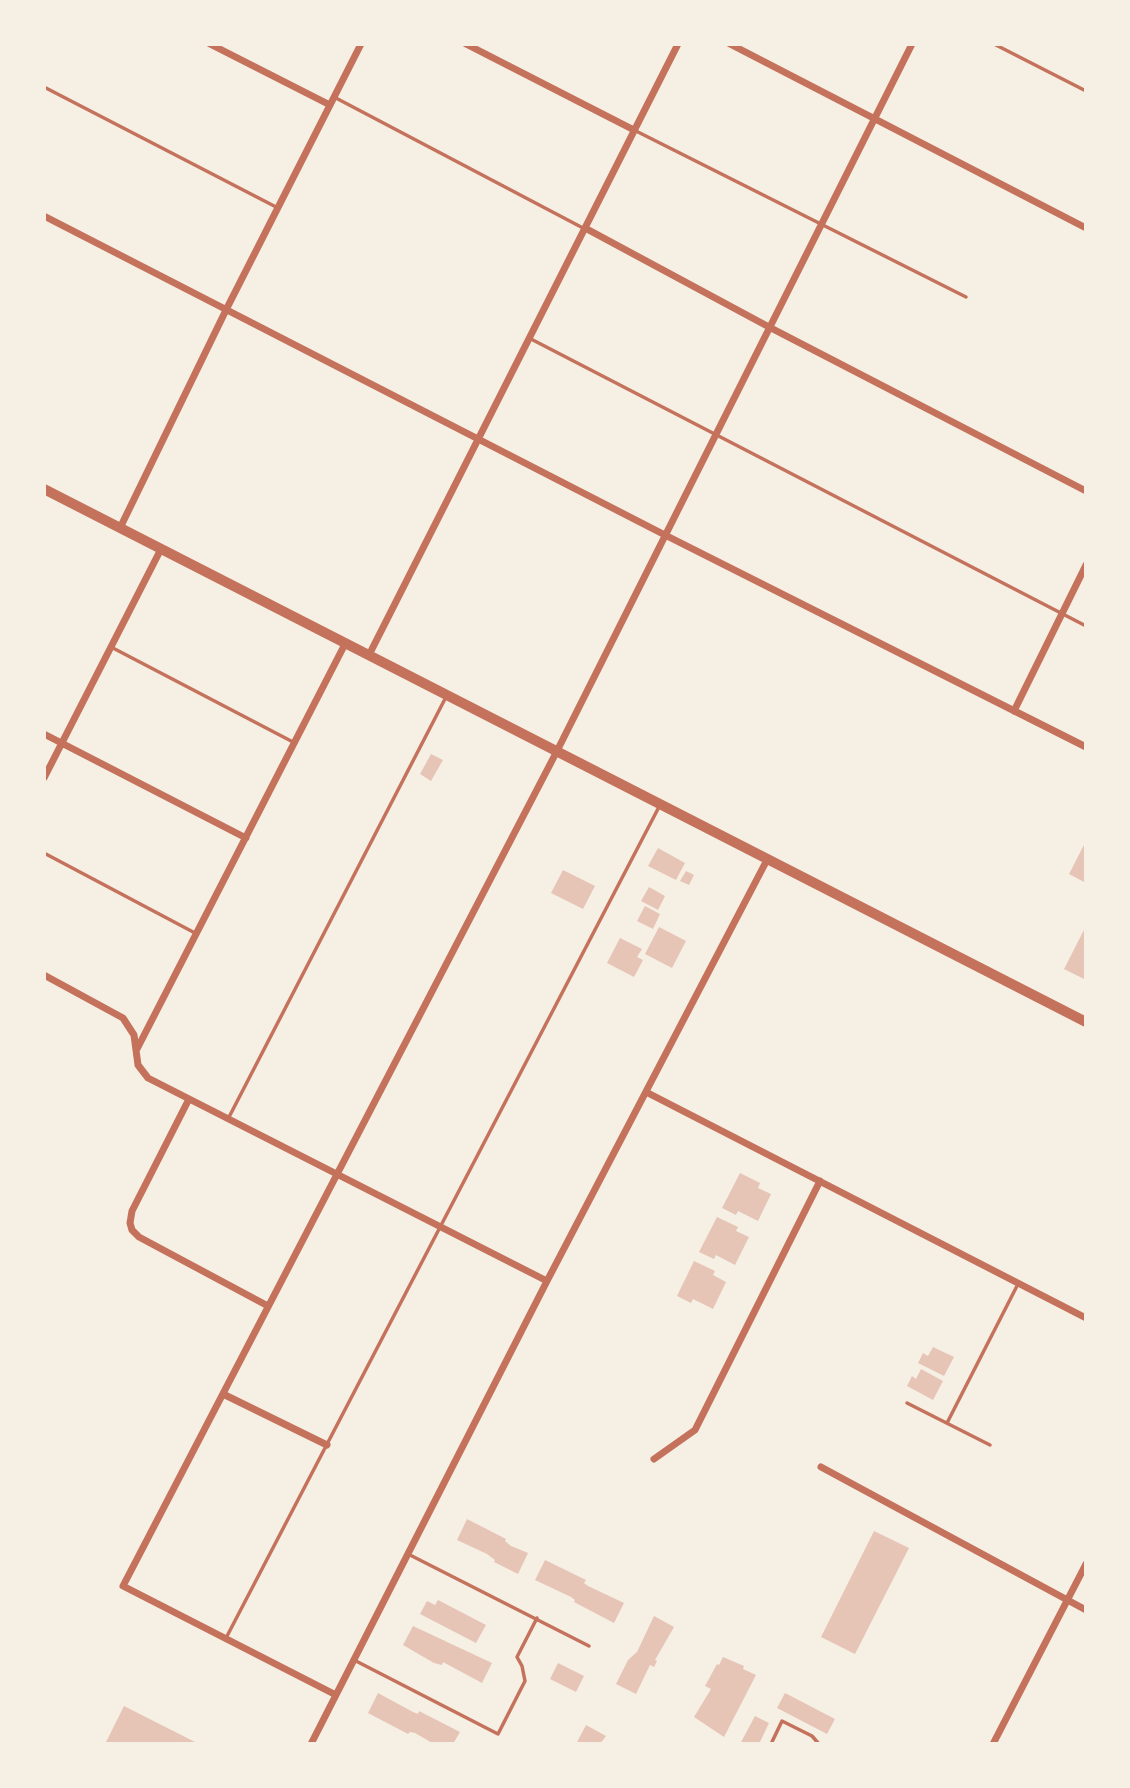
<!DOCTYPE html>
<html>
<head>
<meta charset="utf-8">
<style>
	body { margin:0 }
	#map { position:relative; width:1130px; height:1788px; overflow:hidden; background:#f6efe4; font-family:Montserrat,sans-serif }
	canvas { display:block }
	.frame { position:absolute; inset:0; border:46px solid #f6efe4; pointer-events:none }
</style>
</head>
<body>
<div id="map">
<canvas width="1130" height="1788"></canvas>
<div class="frame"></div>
</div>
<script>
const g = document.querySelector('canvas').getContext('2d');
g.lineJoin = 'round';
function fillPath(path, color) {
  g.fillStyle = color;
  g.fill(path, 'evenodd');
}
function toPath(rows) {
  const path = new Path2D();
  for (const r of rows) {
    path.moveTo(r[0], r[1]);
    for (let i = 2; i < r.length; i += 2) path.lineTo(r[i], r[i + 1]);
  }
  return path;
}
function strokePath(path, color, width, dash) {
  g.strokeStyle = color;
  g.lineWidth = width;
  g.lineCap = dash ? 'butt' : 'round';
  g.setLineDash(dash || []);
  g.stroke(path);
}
fillPath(toPath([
	[431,754,443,760,431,781,420,774],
	[1086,841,1086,883,1069,874],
	[658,848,685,863,676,880,648,866],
	[563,870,595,886,583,909,551,893],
	[686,871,694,875,689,885,680,881],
	[649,887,665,896,658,910,641,901],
	[645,906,660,914,653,929,637,921],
	[1086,926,1086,980,1064,969],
	[659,927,686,941,672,968,645,954],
	[620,938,642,949,637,957,643,960,634,977,607,963],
	[740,1173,760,1183,758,1188,771,1194,758,1221,738,1211,736,1215,722,1208],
	[717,1217,738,1227,736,1231,749,1237,735,1265,716,1255,714,1259,699,1252],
	[694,1261,715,1271,713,1275,726,1282,713,1309,693,1299,691,1303,677,1296],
	[933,1347,954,1357,944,1376,918,1363,923,1353,928,1356],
	[921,1369,943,1381,933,1400,907,1386,912,1376,916,1379],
	[467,1519,506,1539,505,1541,511,1546,528,1553,518,1574,494,1562,495,1560,487,1554,457,1540],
	[874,1531,909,1548,855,1654,821,1637],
	[545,1560,586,1580,584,1583,588,1586,624,1603,614,1623,574,1602,575,1600,571,1597,535,1580],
	[438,1600,486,1625,476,1643,420,1614,427,1601,435,1605],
	[654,1616,674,1627,655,1660,657,1661,654,1667,650,1665,636,1694,616,1684,628,1660,637,1652],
	[413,1626,492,1663,482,1683,443,1662,442,1665,434,1663,403,1645],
	[723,1657,744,1666,743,1669,756,1675,724,1737,694,1717,711,1689,705,1686,717,1664,719,1665],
	[558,1663,584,1676,576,1692,550,1679],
	[378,1693,413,1712,418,1714,419,1711,460,1732,453,1744,434,1744,415,1733,410,1732,408,1734,368,1713],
	[785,1693,835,1719,827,1734,777,1708],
	[124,1706,195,1742,194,1744,105,1744],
	[755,1716,769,1723,759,1744,740,1744],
	[586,1725,606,1736,600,1744,576,1744]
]), '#e6c5b7');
strokePath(toPath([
	[994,44,1086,91],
	[44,87,278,208],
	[334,97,583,228],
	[634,130,966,297],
	[529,338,1086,626],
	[111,647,293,742],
	[44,853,195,933],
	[228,1119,446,697],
	[907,1403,990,1445],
	[947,1423,1018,1284],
	[408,1554,589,1646],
	[226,1638,660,805],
	[354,1660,498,1734,525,1681,522,1666,517,1657,537,1618],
	[771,1744,782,1721,812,1736,819,1744]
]), '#c5725c', 3.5);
strokePath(toPath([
	[210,44,330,105],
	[466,44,634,130],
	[730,44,1086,228],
	[44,216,665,535,1086,747],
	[585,228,769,327,1086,491],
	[120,528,227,308,361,44],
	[369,655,678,44],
	[1014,711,1086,565],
	[44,734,246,838],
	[44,778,161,549],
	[44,975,123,1018,134,1035,138,1065,148,1078,547,1281],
	[137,1049,345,644],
	[646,1092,1086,1318],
	[189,1099,132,1211,130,1223,132,1230,139,1237,268,1306],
	[223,1394,327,1445],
	[654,1459,695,1430,820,1181],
	[821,1467,1086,1610],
	[336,1695,123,1586,557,751,912,44],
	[311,1744,547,1281,768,858],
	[993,1744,1086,1564]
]), '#c5725c', 7);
strokePath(toPath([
	[44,489,1086,1022]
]), '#c5725c', 10);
</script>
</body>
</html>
